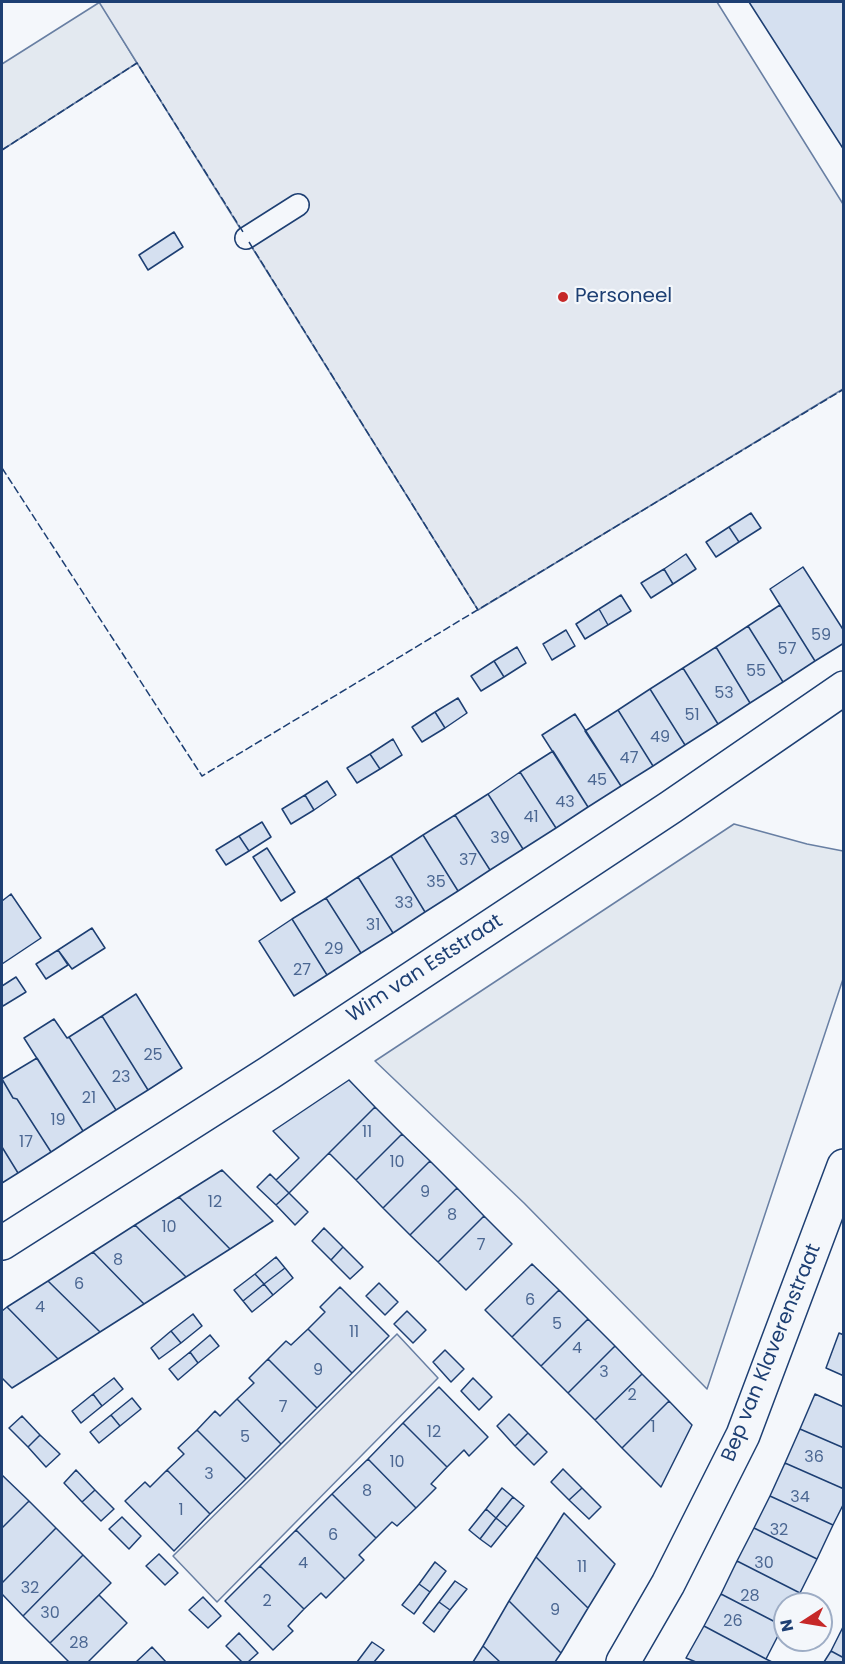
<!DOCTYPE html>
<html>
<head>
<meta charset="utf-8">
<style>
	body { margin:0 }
	#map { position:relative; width:845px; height:1664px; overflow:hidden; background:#f4f7fb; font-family:Poppins,sans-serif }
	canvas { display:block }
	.frame { position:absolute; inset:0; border:3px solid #1d3f73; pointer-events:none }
	.north { position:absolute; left:773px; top:1592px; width:60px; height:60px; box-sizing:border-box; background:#f4f7fb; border:2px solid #9eadc5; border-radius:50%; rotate:258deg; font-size:16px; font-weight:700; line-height:24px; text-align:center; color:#1d3f73 }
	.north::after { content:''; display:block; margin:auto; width:21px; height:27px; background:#c62828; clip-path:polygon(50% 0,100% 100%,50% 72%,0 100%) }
</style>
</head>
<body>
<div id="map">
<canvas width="845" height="1664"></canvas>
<div class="frame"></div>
<div class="north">N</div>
</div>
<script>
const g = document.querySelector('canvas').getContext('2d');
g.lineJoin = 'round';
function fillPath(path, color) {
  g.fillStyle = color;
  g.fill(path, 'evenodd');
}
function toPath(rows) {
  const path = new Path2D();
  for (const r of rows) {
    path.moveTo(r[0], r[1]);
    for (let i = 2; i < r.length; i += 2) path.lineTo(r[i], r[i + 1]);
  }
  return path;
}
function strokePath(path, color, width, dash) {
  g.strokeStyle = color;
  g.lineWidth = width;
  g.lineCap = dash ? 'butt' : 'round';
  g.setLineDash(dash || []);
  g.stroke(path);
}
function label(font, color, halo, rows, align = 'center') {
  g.font = font + ' Poppins,sans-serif';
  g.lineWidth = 4.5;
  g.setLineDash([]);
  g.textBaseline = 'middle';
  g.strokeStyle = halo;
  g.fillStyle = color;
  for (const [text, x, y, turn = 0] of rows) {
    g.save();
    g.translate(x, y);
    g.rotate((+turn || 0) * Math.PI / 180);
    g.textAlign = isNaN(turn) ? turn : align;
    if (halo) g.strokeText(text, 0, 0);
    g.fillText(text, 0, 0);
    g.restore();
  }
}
const green = toPath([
	[100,2,137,63,2,150,2,64,100,2],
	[734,824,807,844,843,851,844,976,707,1389,524,1203,375,1061,734,824]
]);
fillPath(green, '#e3e9f0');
strokePath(green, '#687fa3', 1.5);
const parking = toPath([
	[99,2,717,2,843,204,843,389,478,610,99,2],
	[397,1334,438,1378,217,1602,173,1556,397,1334]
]);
fillPath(parking, '#e3e8f0');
strokePath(parking, '#687fa3', 1.5);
const building = toPath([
	[749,2,844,2,844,150,749,2],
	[174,232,183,247,148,270,139,255,174,232],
	[751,513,761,528,739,542,729,527,751,513],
	[729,527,739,542,716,557,706,542,729,527],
	[686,554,696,569,673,584,664,569,686,554],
	[803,567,844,631,844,643,815,661,770,589,803,567],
	[664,569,673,584,651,598,641,583,664,569],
	[621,595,631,611,608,625,599,609,621,595],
	[780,605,815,661,783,682,748,626,780,605],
	[599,609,608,625,585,639,576,624,599,609],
	[748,626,783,682,750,703,716,647,748,626],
	[566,630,575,646,552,660,543,644,566,630],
	[517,647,526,663,504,677,494,661,517,647],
	[716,647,750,703,718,724,683,668,716,647],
	[494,661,504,677,481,691,471,676,494,661],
	[683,668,718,724,685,745,650,689,683,668],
	[650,689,685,745,653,766,618,710,650,689],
	[458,698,467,713,445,728,435,712,458,698],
	[618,710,653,766,621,786,585,731,618,710],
	[435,712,445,728,422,742,412,727,435,712],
	[575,714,621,786,588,807,542,735,575,714],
	[393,739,402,755,380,769,370,754,393,739],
	[553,751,588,807,556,828,520,772,553,751],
	[370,754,380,769,357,783,347,768,370,754],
	[520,772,556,828,523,849,488,794,520,772],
	[327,781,336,795,314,810,305,795,327,781],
	[488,794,523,849,490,870,455,815,488,794],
	[305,795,314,810,291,824,282,809,305,795],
	[455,815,490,870,458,891,423,835,455,815],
	[262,822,271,837,249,851,239,836,262,822],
	[423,835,458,891,425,912,391,856,423,835],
	[239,836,249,851,226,865,216,850,239,836],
	[267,848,295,892,281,901,253,857,267,848],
	[391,856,425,912,393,933,358,877,391,856],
	[358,877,393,933,361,953,326,898,358,877],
	[11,894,41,938,2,964,2,901,11,894],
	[326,898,361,953,327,975,292,919,326,898],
	[292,919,327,975,294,996,259,941,292,919],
	[92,928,105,948,72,969,58,950,92,928],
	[58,950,68,965,46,979,36,964,58,950],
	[16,977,26,992,3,1006,2,1004,2,986,16,977],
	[136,994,182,1068,148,1090,102,1016,136,994],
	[102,1016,148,1090,116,1110,69,1037,102,1016],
	[54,1019,67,1038,69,1037,116,1110,83,1131,24,1038,54,1019],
	[37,1058,83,1131,51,1152,17,1099,13,1098,2,1079,37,1058],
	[2,1079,13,1098,17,1099,51,1152,18,1173,2,1147,2,1079],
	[349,1080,375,1107,289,1193,276,1180,299,1158,273,1131,349,1080],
	[375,1107,402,1134,356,1180,329,1153,375,1107],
	[402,1134,430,1161,383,1208,356,1180,402,1134],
	[2,1147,18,1173,2,1183,2,1147],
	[430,1161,457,1188,410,1235,383,1208,430,1161],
	[222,1170,273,1221,230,1249,179,1197,222,1170],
	[270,1174,289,1193,276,1205,257,1187,270,1174],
	[457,1188,484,1216,438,1262,410,1235,457,1188],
	[289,1193,308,1212,295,1225,276,1205,289,1193],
	[179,1197,230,1249,186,1277,135,1225,179,1197],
	[484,1216,512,1244,466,1290,438,1262,484,1216],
	[135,1225,186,1277,144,1304,93,1252,135,1225],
	[324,1228,343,1247,331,1260,312,1241,324,1228],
	[343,1247,363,1267,350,1279,331,1260,343,1247],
	[93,1252,144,1304,100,1332,48,1281,93,1252],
	[276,1257,285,1268,264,1284,255,1274,276,1257],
	[532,1264,559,1290,512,1337,485,1310,532,1264],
	[285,1268,293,1278,273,1295,264,1284,285,1268],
	[255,1274,264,1284,243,1301,234,1290,255,1274],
	[48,1281,100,1332,58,1359,7,1307,48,1281],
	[379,1283,398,1302,385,1315,366,1296,379,1283],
	[264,1284,273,1295,252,1312,243,1301,264,1284],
	[340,1287,389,1336,352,1373,308,1329,325,1312,320,1307,340,1287],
	[559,1290,588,1319,541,1366,512,1337,559,1290],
	[7,1307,58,1359,12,1388,2,1378,2,1311,7,1307],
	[407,1311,426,1330,413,1343,394,1324,407,1311],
	[193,1314,202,1326,181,1343,171,1331,193,1314],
	[588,1319,615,1346,568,1393,541,1366,588,1319],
	[308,1329,352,1373,317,1408,268,1359,286,1341,291,1345,308,1329],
	[171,1331,181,1343,159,1359,151,1348,171,1331],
	[839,1333,844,1335,844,1376,826,1368,839,1333],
	[210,1335,219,1346,198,1363,190,1352,210,1335],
	[615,1346,642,1374,595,1420,568,1393,615,1346],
	[445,1350,464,1369,451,1382,433,1362,445,1350],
	[190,1352,198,1363,178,1380,169,1369,190,1352],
	[268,1359,317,1408,281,1444,237,1399,254,1383,249,1378,268,1359],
	[642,1374,669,1401,622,1448,595,1420,642,1374],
	[114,1378,123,1389,102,1406,93,1394,114,1378],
	[473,1378,492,1397,479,1410,461,1391,473,1378],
	[439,1387,488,1437,469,1456,464,1450,447,1467,403,1423,439,1387],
	[93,1394,102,1406,81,1423,72,1411,93,1394],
	[815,1394,844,1407,844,1448,800,1429,815,1394],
	[132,1398,141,1409,120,1426,111,1415,132,1398],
	[237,1399,281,1444,246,1479,197,1430,215,1411,220,1416,237,1399],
	[669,1401,692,1425,661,1487,622,1448,669,1401],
	[509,1414,528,1433,515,1446,497,1426,509,1414],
	[111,1415,120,1426,99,1443,90,1432,111,1415],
	[22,1416,40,1435,28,1447,9,1428,22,1416],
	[403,1423,447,1467,431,1484,436,1488,416,1508,368,1459,403,1423],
	[800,1429,844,1448,844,1489,785,1463,800,1429],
	[197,1430,246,1479,210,1514,167,1470,184,1454,178,1448,197,1430],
	[528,1433,547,1452,534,1465,515,1446,528,1433],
	[40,1435,60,1454,46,1467,28,1447,40,1435],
	[368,1459,416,1508,397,1526,392,1522,376,1538,332,1494,368,1459],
	[785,1463,844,1489,844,1503,833,1525,770,1496,785,1463],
	[563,1469,582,1488,569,1500,551,1482,563,1469],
	[76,1470,95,1490,82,1502,64,1483,76,1470],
	[167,1470,210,1514,174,1551,125,1501,145,1482,150,1487,167,1470],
	[2,1475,29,1501,2,1528,2,1475],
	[502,1488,513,1497,496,1518,486,1509,502,1488],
	[582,1488,601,1507,589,1519,569,1500,582,1488],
	[95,1490,114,1509,101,1521,82,1502,95,1490],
	[332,1494,376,1538,359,1555,364,1560,345,1579,296,1530,332,1494],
	[770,1496,833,1525,817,1559,754,1528,770,1496],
	[513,1497,524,1506,507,1527,496,1518,513,1497],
	[29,1501,56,1528,2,1583,2,1528,29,1501],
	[486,1509,496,1518,480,1539,469,1530,486,1509],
	[564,1513,615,1564,588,1608,536,1557,564,1513],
	[122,1517,141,1536,129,1549,109,1529,122,1517],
	[496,1518,507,1527,491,1547,480,1539,496,1518],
	[56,1528,83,1555,23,1616,2,1594,2,1583,56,1528],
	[754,1528,817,1559,800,1593,737,1561,754,1528],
	[296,1530,345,1579,326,1598,321,1593,304,1609,260,1566,296,1530],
	[159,1554,178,1573,165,1585,146,1566,159,1554],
	[83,1555,111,1583,50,1643,23,1616,83,1555],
	[536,1557,588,1608,561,1653,509,1601,536,1557],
	[737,1561,800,1593,794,1604,785,1604,785,1622,783,1626,721,1594,737,1561],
	[435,1562,446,1571,430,1592,419,1584,435,1562],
	[260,1566,304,1609,288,1626,293,1631,273,1650,225,1601,260,1566],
	[455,1581,467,1589,450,1610,439,1602,455,1581],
	[419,1584,430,1592,414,1614,402,1605,419,1584],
	[721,1594,783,1626,766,1659,704,1626,721,1594],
	[99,1595,127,1623,88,1662,69,1662,50,1643,99,1595],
	[203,1597,221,1616,208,1628,189,1610,203,1597],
	[509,1601,561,1653,555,1662,500,1662,483,1646,509,1601],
	[439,1602,450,1610,434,1632,423,1623,439,1602],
	[704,1626,766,1659,772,1662,696,1662,686,1658,704,1626],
	[843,1627,844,1627,844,1658,831,1651,843,1627],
	[239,1633,258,1653,248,1662,242,1662,226,1646,239,1633],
	[372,1642,384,1650,374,1662,357,1662,372,1642],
	[483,1646,500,1662,473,1662,483,1646],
	[152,1647,166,1662,136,1662,152,1647],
	[831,1651,844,1658,844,1662,824,1662,831,1651]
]);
fillPath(building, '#d5e0f0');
strokePath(building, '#1d3f73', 1.5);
const lane = toPath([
	[246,238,298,205]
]);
const street = toPath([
	[2,1243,269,1073,671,807,844,688],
	[623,1662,668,1584,743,1435,844,1166]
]);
strokePath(lane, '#1d3f73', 24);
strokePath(street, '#1d3f73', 36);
strokePath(lane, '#f4f7fb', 21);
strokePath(street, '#f4f7fb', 33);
strokePath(toPath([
	[2,150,137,63,243,232],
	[249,242,478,610],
	[2,468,202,776,844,389]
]), '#1d3f73', 1.5, [8, 3]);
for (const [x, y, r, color] of [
	[563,297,6,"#c62828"]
]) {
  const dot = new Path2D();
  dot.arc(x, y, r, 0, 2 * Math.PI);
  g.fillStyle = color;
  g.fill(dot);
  strokePath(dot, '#f4f7fb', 2);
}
label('16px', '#4b6792', null, [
	["59",821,636],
	["57",787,650],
	["55",756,672],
	["53",724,694],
	["51",692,716],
	["49",660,738],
	["47",629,759],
	["45",597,781],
	["43",565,803],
	["41",531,818],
	["39",500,839],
	["37",468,861],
	["35",436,883],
	["33",404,904],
	["31",373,926],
	["29",334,950],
	["27",302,971],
	["25",153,1056],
	["23",121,1078],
	["21",89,1099],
	["19",58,1121],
	["11",367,1133],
	["17",26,1143],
	["10",397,1163],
	["9",425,1193],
	["12",215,1203],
	["8",452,1216],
	["10",169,1228],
	["7",481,1246],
	["8",118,1261],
	["6",79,1285],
	["6",530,1301],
	["4",40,1308],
	["5",557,1325],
	["11",354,1333],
	["4",577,1349],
	["9",318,1371],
	["3",604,1373],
	["2",632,1396],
	["7",283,1408],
	["1",653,1428],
	["12",434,1433],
	["5",245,1438],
	["36",814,1458],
	["10",397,1463],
	["3",209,1475],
	["8",367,1492],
	["34",800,1498],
	["1",181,1511],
	["32",779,1531],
	["6",333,1536],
	["4",303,1564],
	["30",764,1564],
	["11",582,1568],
	["32",30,1589],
	["28",750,1597],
	["2",267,1602],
	["9",555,1611],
	["30",50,1614],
	["26",733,1622],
	["28",79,1644]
]);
label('20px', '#1d3f73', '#f4f7fb', [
	["Personeel",575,297]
], 'left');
label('20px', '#1d3f73', '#f4f7fb', [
	["Wim van Eststraat",425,969,-33],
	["Bep van Klaverenstraat",772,1353,-68]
]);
</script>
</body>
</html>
